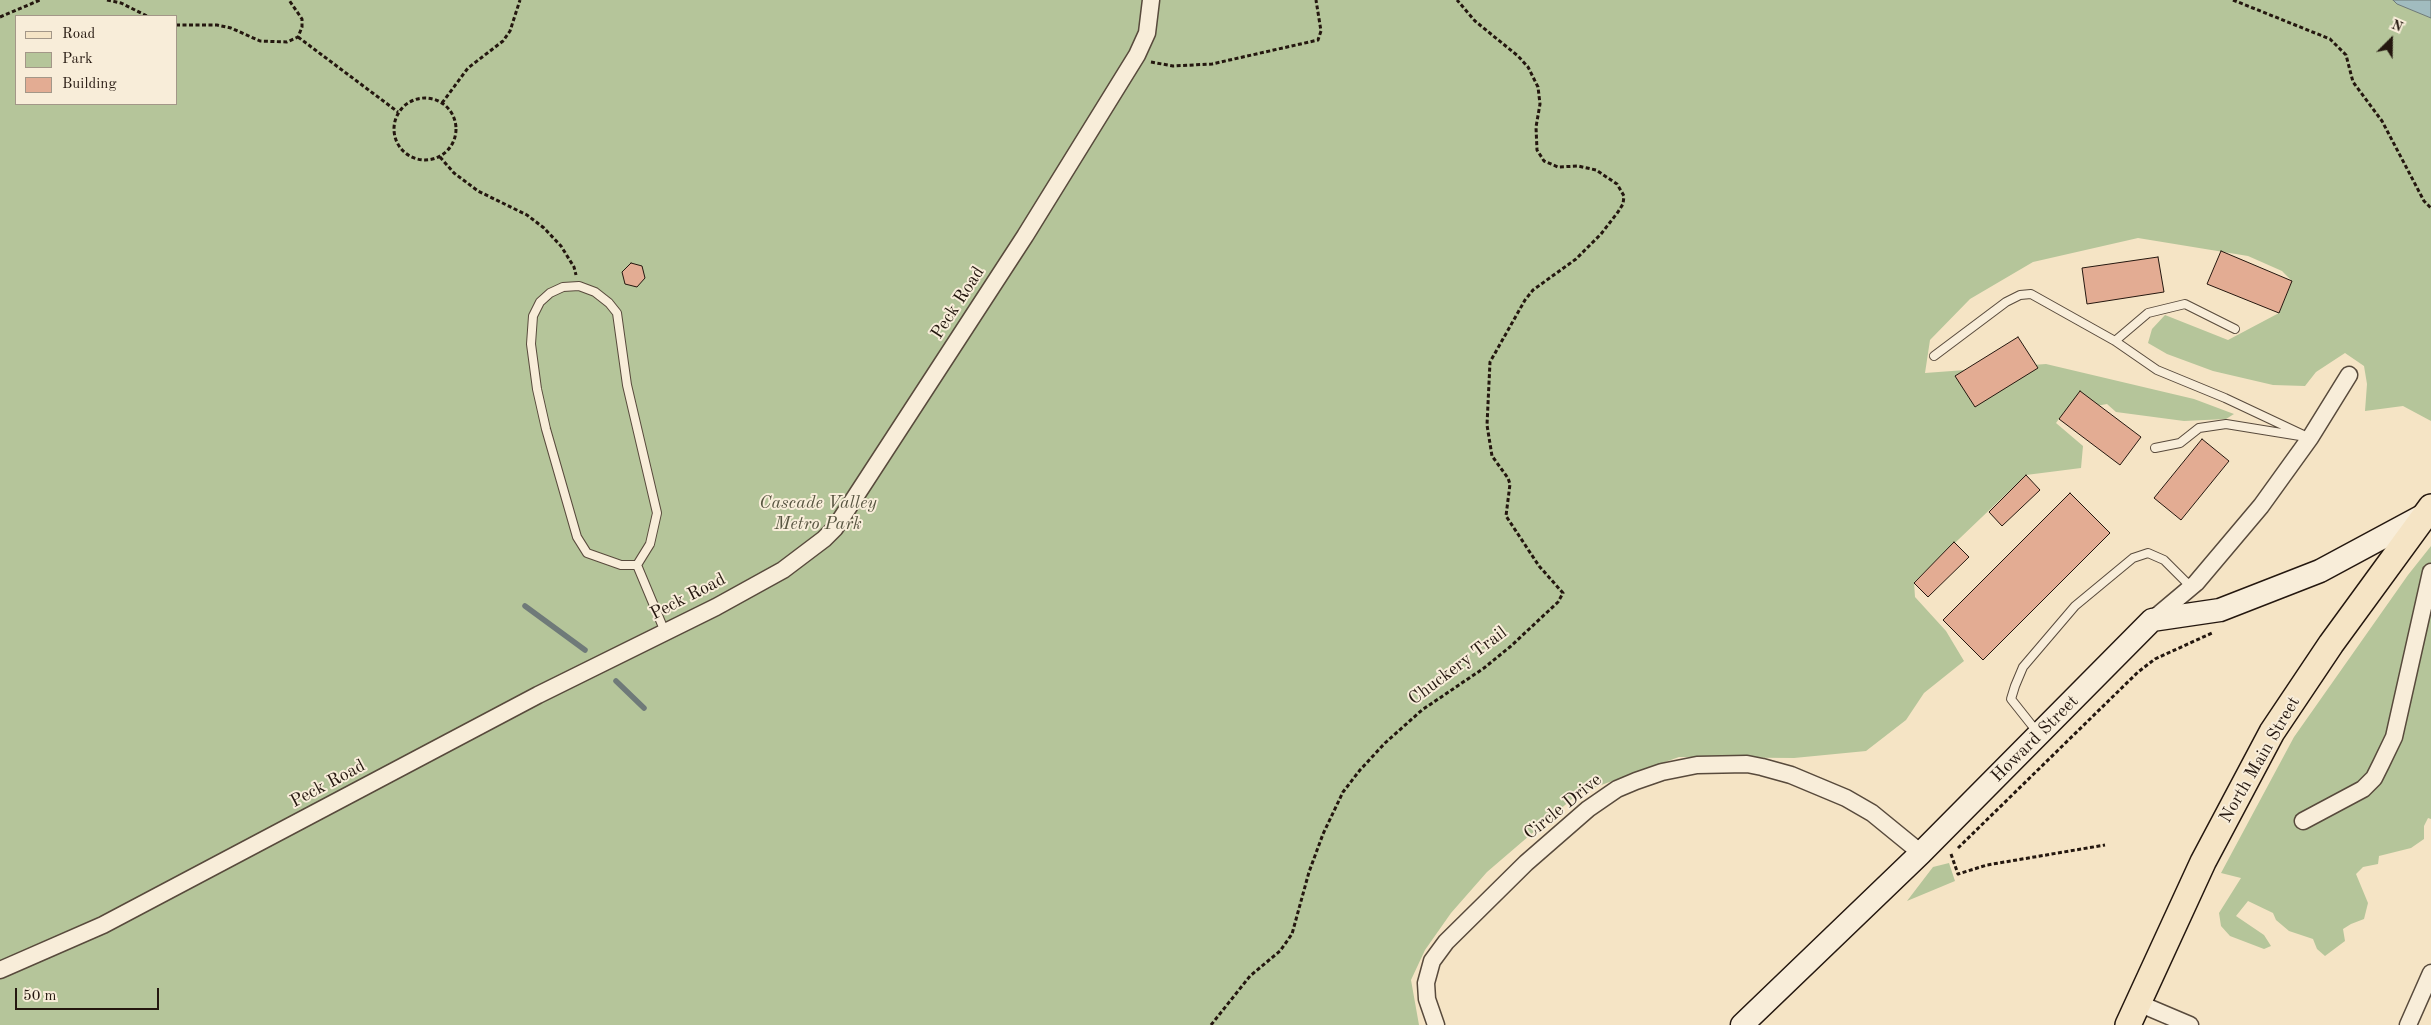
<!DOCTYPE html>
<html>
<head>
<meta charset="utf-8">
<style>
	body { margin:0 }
	#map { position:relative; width:2431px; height:1025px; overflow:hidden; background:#f5e4c5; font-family:"Old Standard TT",serif }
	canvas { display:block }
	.legend { position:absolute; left:15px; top:15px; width:162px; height:90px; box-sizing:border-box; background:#f8edd9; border:1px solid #a39788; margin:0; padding:6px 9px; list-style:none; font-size:15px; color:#24170f }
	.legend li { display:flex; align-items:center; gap:10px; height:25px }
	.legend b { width:25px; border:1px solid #a39788 }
	.north { position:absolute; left:2366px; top:15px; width:50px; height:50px; -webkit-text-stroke:4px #f8edd9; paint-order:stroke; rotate:23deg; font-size:14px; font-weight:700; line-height:20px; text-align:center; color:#24170f }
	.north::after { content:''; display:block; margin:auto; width:18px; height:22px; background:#24170f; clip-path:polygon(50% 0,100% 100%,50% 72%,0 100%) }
	.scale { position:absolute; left:15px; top:988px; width:144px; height:22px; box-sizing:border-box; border:2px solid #24170f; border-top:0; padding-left:6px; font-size:15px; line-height:18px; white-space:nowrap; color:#24170f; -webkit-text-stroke:4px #f8edd9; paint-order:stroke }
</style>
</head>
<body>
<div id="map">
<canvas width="2431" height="1025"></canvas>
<ul class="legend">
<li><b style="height:6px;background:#f5e4c5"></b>Road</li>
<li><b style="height:14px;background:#b5c59a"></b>Park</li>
<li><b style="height:14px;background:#e3ac93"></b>Building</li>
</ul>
<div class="north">N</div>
<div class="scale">50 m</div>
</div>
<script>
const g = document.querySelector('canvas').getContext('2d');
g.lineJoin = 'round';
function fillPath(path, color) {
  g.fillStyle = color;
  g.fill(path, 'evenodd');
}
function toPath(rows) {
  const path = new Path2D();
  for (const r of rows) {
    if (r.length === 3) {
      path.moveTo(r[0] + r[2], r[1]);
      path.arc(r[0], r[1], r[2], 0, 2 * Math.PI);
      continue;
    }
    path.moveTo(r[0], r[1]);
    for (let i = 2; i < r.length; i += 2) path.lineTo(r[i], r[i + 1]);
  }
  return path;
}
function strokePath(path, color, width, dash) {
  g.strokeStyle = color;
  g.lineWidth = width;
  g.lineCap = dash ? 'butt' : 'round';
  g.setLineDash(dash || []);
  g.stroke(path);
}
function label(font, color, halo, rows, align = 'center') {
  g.font = font + ' "Old Standard TT",serif';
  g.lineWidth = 4;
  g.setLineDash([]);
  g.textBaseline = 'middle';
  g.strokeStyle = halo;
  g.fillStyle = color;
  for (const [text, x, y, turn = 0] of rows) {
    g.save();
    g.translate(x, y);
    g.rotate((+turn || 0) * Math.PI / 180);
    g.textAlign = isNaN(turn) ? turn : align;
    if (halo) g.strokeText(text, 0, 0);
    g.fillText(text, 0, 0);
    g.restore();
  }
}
fillPath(toPath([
	[0,0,2393,0,2431,18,2431,421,2403,406,2365,411,2367,384,2364,366,2345,353,2316,372,2305,386,2273,385,2213,371,2167,354,2148,343,2152,329,2165,315,2228,340,2279,313,2292,281,2282,271,2248,256,2138,238,2033,262,1970,299,1930,340,1925,373,2046,364,2194,399,2234,414,2226,419,2184,421,2116,412,2107,404,2064,412,2056,423,2083,446,2081,468,2026,475,1914,582,1915,597,1946,631,1964,661,1924,693,1906,720,1866,751,1794,758,1679,757,1579,793,1487,872,1451,913,1425,950,1411,980,1419,1025,0,1025],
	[16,16,176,16,176,104,16,104],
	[2431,546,2431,819,2428,818,2424,826,2424,839,2411,848,2379,856,2378,864,2363,867,2356,874,2368,903,2364,919,2351,924,2343,929,2345,941,2325,956,2317,949,2313,939,2289,931,2276,920,2273,913,2248,901,2236,916,2264,935,2271,946,2264,949,2230,936,2221,926,2219,913,2241,878,2221,873,2294,737,2408,575],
	[1949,863,1955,881,1907,901,1933,867]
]), '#b5c59a');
const water = toPath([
	[2393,0,2431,0,2431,18,2397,4,2393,0]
]);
fillPath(water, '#a1bcbf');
strokePath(water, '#6f7a79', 1);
strokePath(toPath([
	[525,606,585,650],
	[616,681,644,708]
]), '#6f7a79', 5.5);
const building = toPath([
	[2221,251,2292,281,2279,313,2207,284,2221,251],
	[2158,257,2164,292,2087,304,2082,268,2158,257],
	[631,263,642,266,645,278,637,287,625,284,622,272,631,263],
	[2018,337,2038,368,1975,407,1955,376,2018,337],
	[2080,391,2141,437,2120,465,2059,419,2080,391],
	[2202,439,2229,461,2181,520,2154,498,2202,439],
	[2026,475,2040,490,2002,526,1989,512,2026,475],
	[2070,493,2110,533,1983,660,1943,620,2070,493],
	[1954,542,1969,557,1928,597,1914,583,1954,542]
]);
fillPath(building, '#e3ac93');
strokePath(building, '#24170f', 1);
const lane = toPath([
	[2115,341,2148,313,2185,304,2235,329],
	[1934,356,2006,302,2020,295,2031,294,2115,341,2157,370,2225,398,2310,438],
	[2155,448,2180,443,2199,428,2226,424,2300,436],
	[637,565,621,565,587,553,577,537,546,429,537,389,531,344,533,316,540,302,550,293,563,287,579,286,595,292,609,303,617,313,627,385,657,513,650,544,637,565,665,632],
	[2038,733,2011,699,2015,686,2023,667,2075,606,2133,558,2148,553,2164,560,2191,587]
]);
const street = toPath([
	[2152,620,2196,583,2261,506,2310,438,2349,375],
	[2303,821,2363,789,2374,778,2381,764,2394,737,2431,572],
	[0,970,103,925,538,695,716,607,783,570,824,539,835,528,1025,236,1137,55,1147,33,1151,0],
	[2138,1003,2190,1025],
	[1436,1025,1427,999,1426,983,1432,961,1446,942,1526,863,1588,809,1617,789,1636,781,1662,772,1697,765,1747,764,1762,767,1791,775,1846,798,1872,813,1921,853],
	[2408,1025,2431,973]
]);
const secondary = toPath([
	[1742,1025,1921,853,2152,620,2220,610,2320,571,2426,514]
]);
const primary = toPath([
	[2128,1025,2203,862,2272,732,2331,644,2431,507]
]);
strokePath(lane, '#584a3c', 10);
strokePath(street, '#584a3c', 19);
strokePath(secondary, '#24170f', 25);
strokePath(primary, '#24170f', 28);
strokePath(toPath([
	[107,0,121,3,147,16],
	[2233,0,2330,39,2346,55,2353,82,2382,121,2424,201,2431,208],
	[0,17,40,0],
	[176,25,217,25,231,28,260,41,287,42,298,37,302,27,302,19,289,0],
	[298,37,398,112],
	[1151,62,1173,66,1212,64,1318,40,1321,31,1316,0],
	[425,129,31],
	[442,103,468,68,503,41,510,31,520,0],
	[440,157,454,173,478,191,527,215,544,228,561,246,574,267,576,275],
	[1958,848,2138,672,2155,659,2212,633],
	[1951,854,1958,874,1987,865,2105,845],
	[1211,1025,1250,976,1280,951,1292,934,1309,872,1323,834,1343,792,1360,770,1385,743,1422,710,1484,668,1511,646,1558,602,1563,593,1539,566,1506,516,1510,484,1508,478,1492,456,1487,425,1490,362,1525,300,1533,290,1576,259,1601,234,1618,212,1623,204,1624,196,1617,184,1596,170,1578,166,1558,167,1544,161,1537,150,1536,127,1540,104,1538,87,1528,67,1518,56,1475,21,1457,0]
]), '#24170f', 3, [4, 2.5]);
strokePath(lane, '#f8edd9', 8);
strokePath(street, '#f8edd9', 16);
strokePath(secondary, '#f8edd9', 22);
strokePath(primary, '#f5e4c5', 25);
label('18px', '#24170f', '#f8edd9', [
	["Peck Road",958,303,-57],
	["Peck Road",688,597,-27],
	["Chuckery Trail",1458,666,-37],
	["Howard Street",2035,739,-45],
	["North Main Street",2260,760,-60],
	["Peck Road",328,784,-28],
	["Circle Drive",1563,807,-39]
]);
label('italic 18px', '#575440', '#f8edd9', [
	["Cascade Valley",818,503],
	["Metro Park",818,524]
]);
</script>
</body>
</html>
